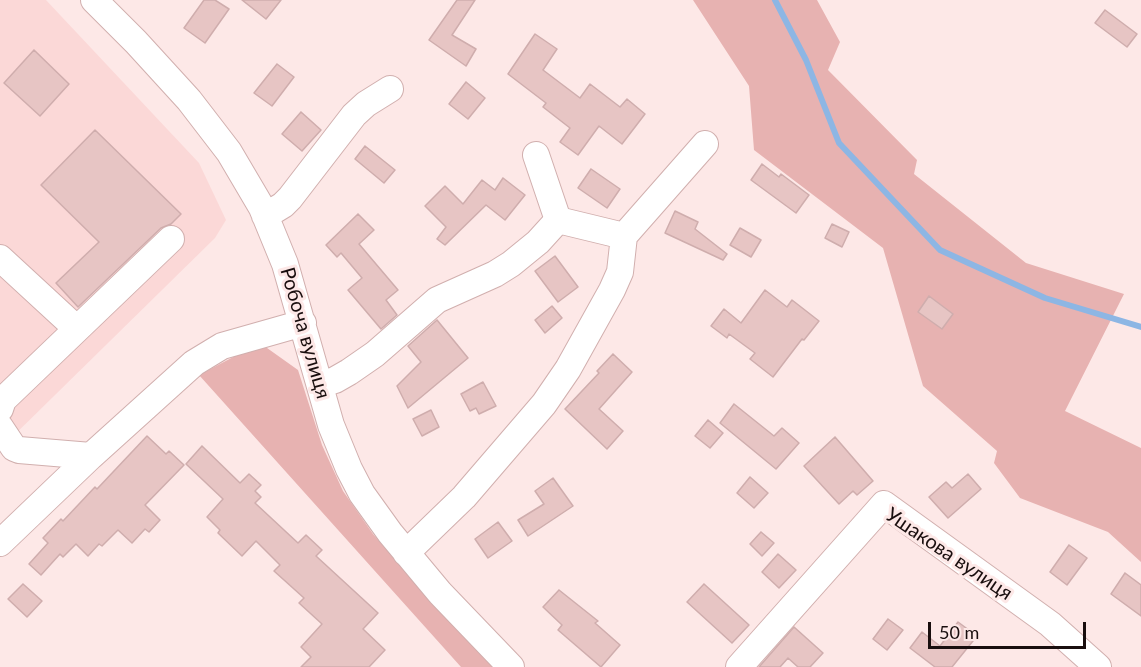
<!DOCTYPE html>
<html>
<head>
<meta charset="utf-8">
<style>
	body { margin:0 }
	#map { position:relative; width:1141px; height:667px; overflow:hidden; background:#fde8e7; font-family:Lato,sans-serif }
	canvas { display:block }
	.scale { position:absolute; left:928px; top:622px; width:158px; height:27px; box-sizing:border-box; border:3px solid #190e0e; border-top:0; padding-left:8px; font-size:18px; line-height:21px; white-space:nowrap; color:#190e0e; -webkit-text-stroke:4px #fde8e7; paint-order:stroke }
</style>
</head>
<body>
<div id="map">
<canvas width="1141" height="667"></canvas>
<div class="scale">50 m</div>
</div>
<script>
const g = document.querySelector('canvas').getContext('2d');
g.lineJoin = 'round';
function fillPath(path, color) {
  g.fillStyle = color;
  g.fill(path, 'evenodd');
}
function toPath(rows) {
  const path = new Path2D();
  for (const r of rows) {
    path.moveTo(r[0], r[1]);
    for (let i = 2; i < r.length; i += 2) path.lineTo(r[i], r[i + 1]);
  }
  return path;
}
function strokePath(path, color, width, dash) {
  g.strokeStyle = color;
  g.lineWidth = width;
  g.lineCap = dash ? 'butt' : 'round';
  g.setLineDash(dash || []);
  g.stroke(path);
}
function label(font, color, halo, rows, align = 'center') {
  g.font = font + ' Lato,sans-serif';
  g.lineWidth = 6;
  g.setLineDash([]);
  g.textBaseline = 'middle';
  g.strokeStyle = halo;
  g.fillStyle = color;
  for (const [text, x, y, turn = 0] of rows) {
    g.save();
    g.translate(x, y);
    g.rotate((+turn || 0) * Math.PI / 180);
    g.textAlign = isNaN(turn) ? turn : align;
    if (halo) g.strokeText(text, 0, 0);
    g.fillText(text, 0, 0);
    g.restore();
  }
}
fillPath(toPath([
	[0,0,46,0,199,163,226,220,215,238,0,449]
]), '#fbd8d7');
fillPath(toPath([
	[693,0,817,0,840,42,828,70,917,160,914,174,1026,263,1124,294,1065,411,1141,448,1141,562,1108,532,1020,498,994,463,997,451,923,386,883,248,754,150,749,86],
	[260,343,298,370,322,445,343,491,373,534,436,606,496,667,461,667,199,375]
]), '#e7b2b1');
strokePath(toPath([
	[775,0,806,60,839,143,940,250,1045,298,1141,327]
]), '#8db6e4', 6);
const building = toPath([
	[204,0,215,0,229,9,205,43,184,28,204,0],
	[242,0,281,0,266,19,242,0],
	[457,0,475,0,452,35,476,49,466,66,429,40,457,0],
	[1105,10,1137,34,1127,47,1095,23,1105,10],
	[535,34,557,49,543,70,580,98,590,84,620,107,627,99,645,114,622,144,599,126,578,155,560,142,570,128,543,107,546,103,508,74,535,34],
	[34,50,69,84,40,116,4,83,34,50],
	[277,64,294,77,272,106,254,93,277,64],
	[466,82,485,98,468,119,449,104,466,82],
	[301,112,321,130,302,151,282,134,301,112],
	[95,130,181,214,171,224,161,228,78,307,56,283,99,242,41,185,95,130],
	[365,146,395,170,384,183,355,159,365,146],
	[762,164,779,177,781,174,809,195,796,213,751,180,762,164],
	[591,169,620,189,607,208,578,188,591,169],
	[503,178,525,195,505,220,486,205,445,245,437,239,446,227,425,206,445,186,463,204,482,180,495,190,503,178],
	[675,211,698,222,695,229,727,254,723,260,665,233,675,211],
	[358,214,374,230,359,244,398,290,386,300,397,315,381,329,348,290,362,278,341,253,337,257,326,245,358,214],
	[832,224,849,232,842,247,825,238,832,224],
	[740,228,761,240,751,257,730,245,740,228],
	[555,256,578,287,558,302,535,271,555,256],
	[765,290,787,307,792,300,819,321,804,340,802,339,773,377,750,359,755,353,729,334,727,338,711,326,724,309,741,323,765,290],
	[929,296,953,314,942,329,918,312,929,296],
	[552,306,562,318,545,333,535,320,552,306],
	[437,320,468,358,408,408,397,386,421,362,408,346,437,320],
	[613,354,632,372,599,409,623,431,607,449,565,409,599,373,597,371,613,354],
	[483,382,496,406,479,414,476,408,470,411,461,394,483,382],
	[734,404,774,436,782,428,799,443,776,469,720,423,734,404],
	[431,410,439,427,422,436,413,419,431,410],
	[708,420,723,433,710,448,695,436,708,420],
	[147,436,166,454,169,451,184,465,145,505,160,520,149,532,145,529,132,543,118,530,102,546,99,544,88,556,76,544,63,557,60,554,41,575,29,564,48,543,43,538,61,519,63,521,95,487,97,489,147,436],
	[835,437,873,481,857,495,853,491,839,504,804,466,835,437],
	[202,446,240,483,249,474,261,485,255,491,261,497,255,503,298,543,306,535,322,550,316,556,378,613,363,629,385,650,369,667,301,667,311,657,301,647,322,624,299,603,304,598,274,571,280,565,256,541,242,556,218,533,220,530,207,517,223,499,186,464,202,446],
	[968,474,981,489,948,518,929,497,946,482,952,488,968,474],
	[750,477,768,493,754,508,737,493,750,477],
	[553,478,573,506,528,536,518,520,544,504,535,491,553,478],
	[498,522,512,541,488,558,475,539,498,522],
	[761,532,774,543,762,556,750,544,761,532],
	[1069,545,1087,558,1067,585,1050,572,1069,545],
	[778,554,796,570,779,588,762,572,778,554],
	[1125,573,1141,585,1141,616,1111,594,1125,573],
	[23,584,42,601,27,617,8,599,23,584],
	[704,584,749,625,732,643,687,602,704,584],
	[559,590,598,621,595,623,620,645,601,667,558,630,562,625,543,607,559,590],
	[888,619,903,630,887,650,873,639,888,619],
	[958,622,977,636,952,667,935,667,910,648,922,632,940,646,958,622],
	[794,627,823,653,810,667,798,667,788,658,780,667,759,667,794,627]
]);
fillPath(building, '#e7c5c4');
strokePath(building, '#cfadad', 1.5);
const minor = toPath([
	[94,0,136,42,189,100,229,152,262,208,285,264,331,425,349,469,362,494,390,533,440,593,511,667],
	[536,155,558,220],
	[265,216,283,205,290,198,354,115,366,104,390,89],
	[0,258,77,329],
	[320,385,335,380,349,372,375,354,437,300,495,274,511,264,538,242,558,220,624,236],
	[0,409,3,400,171,239],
	[0,427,14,448,19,450,91,456],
	[0,543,91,456,194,363,222,346,303,323],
	[406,553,464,497,544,404,568,369,612,290,620,272,624,236,705,144],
	[739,667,884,504,1050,624,1098,667]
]);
strokePath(minor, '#d1afae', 28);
strokePath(minor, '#fff', 26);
label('20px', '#190e0e', '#fde8e7', [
	["Робоча вулиця",305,333,74],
	["Ушакова вулиця",949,554,34]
]);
</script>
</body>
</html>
